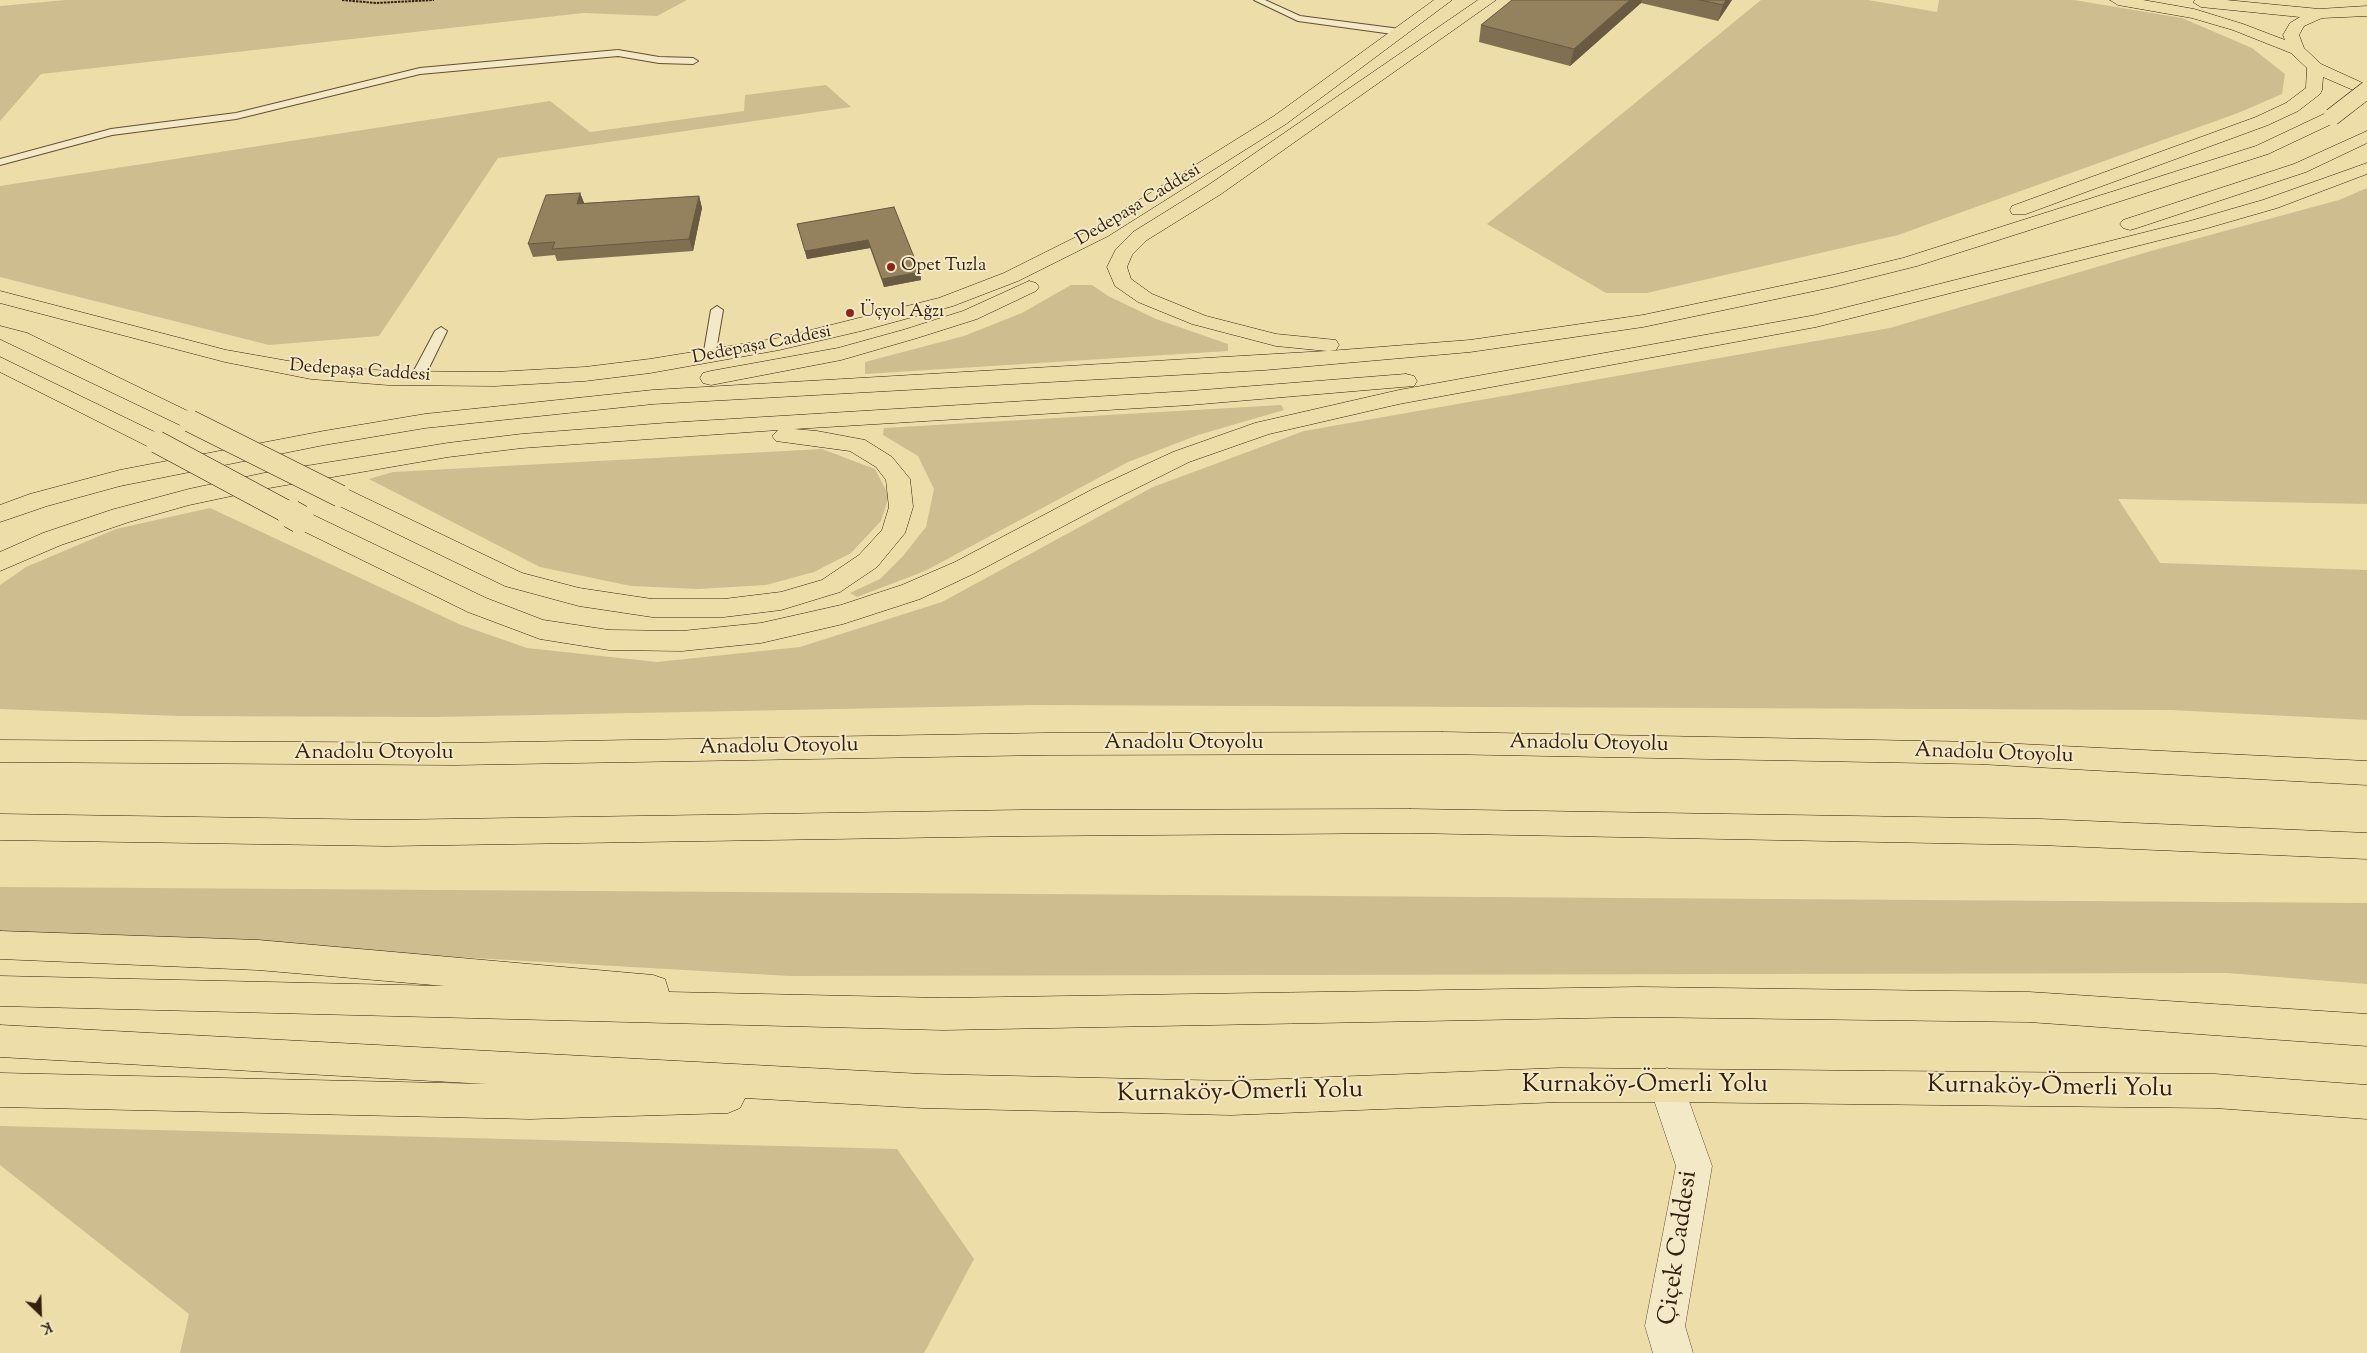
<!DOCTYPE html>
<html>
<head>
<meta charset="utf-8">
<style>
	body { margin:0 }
	#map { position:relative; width:2367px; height:1353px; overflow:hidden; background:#eddda9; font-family:"Sorts Mill Goudy",serif }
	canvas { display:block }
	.north { position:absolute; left:15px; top:1288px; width:50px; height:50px; -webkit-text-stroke:4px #f3e9c7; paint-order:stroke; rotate:156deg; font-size:14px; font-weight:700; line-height:20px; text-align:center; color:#34200f }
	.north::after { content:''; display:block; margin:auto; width:18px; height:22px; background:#34200f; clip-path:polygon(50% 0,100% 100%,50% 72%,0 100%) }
</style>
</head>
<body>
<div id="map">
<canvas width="2367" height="1353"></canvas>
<div class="north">K</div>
</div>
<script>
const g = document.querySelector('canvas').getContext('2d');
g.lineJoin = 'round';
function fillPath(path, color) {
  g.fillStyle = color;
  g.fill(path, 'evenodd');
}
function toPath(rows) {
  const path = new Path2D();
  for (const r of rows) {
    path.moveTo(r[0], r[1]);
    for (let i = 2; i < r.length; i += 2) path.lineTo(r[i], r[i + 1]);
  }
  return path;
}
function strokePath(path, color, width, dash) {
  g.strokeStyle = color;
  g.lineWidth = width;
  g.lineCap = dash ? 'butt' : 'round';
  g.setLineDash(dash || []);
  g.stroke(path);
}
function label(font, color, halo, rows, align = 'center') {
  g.font = font + ' "Sorts Mill Goudy",serif';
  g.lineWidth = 4;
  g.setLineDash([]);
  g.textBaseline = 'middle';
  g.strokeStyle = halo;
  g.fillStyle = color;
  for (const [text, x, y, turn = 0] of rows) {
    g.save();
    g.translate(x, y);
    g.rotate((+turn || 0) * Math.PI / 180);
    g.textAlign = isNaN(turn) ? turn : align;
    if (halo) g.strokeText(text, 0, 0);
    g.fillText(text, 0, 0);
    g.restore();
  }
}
fillPath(toPath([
	[66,0,687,0,657,16,583,13,41,74,0,121,0,6],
	[1761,0,1868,0,1937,12,1939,0,2074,0,2182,18,2252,48,2285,74,2282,94,2238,113,1898,235,1647,293,1606,293,1487,224],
	[826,85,851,107,498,158,379,336,269,345,0,277,0,186,550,101,590,132,744,111,745,95],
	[2367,188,2367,504,2118,499,2160,563,2367,570,2367,720,2171,710,1036,705,435,717,179,716,0,709,0,585,26,567,116,529,210,508,461,625,527,648,657,662,800,647,942,602,1153,487,1304,431,1890,328,2151,251,2339,200],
	[1071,285,1092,285,1108,296,1156,319,1228,344,1228,351,865,374,865,362,964,336,1022,313],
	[1281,405,1284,410,1198,435,1128,462,925,571,857,597,850,593,880,579,903,556,926,527,934,489,918,456,883,435,884,428],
	[822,449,875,469,889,496,881,521,851,553,814,572,766,585,698,589,631,586,540,567,369,479,393,472],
	[0,887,2367,903,2367,984,2227,973,790,976,0,931],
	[0,1126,897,1149,974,1259,924,1353,180,1353,189,1314,0,1165]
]), '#cebd8f');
const service = toPath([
	[1254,0,1265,0,1300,16,1400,29,1405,32,1400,35,1298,21,1254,0],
	[618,50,659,57,693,58,698,61,693,64,659,63,618,56,420,74,236,119,112,135,0,165,0,159,111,129,236,113,420,68,618,50],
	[717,306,723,310,715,357,709,361,703,357,711,310,717,306],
	[441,327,447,331,424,378,417,382,412,381,410,378,435,331,441,327]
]);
const tertiary = toPath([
	[1667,1068,1679,1073,1712,1166,1685,1326,1693,1353,1653,1353,1645,1326,1676,1166,1649,1085,1655,1073,1667,1068]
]);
const primary = toPath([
	[1434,0,1452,0,1286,124,1108,236,1018,281,953,306,861,331,779,350,650,373,585,381,495,386,388,385,311,379,225,362,0,303,0,291,226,350,311,365,388,371,495,372,585,367,650,359,779,338,939,298,1004,273,1094,228,1274,116,1434,0],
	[1478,0,1496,0,1221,194,1147,240,1132,255,1127,267,1131,279,1152,294,1206,316,1276,334,1336,340,1339,345,1336,350,1329,351,1470,340,1643,315,1833,275,1903,258,2256,146,2326,113,2338,113,2341,117,2338,121,2268,154,1917,266,1833,287,1643,327,1470,352,1265,370,653,404,425,428,324,445,120,486,47,506,0,522,0,505,30,494,120,470,324,431,425,414,653,390,1327,351,1276,346,1192,324,1138,302,1115,286,1107,267,1116,249,1133,232,1207,186,1478,0],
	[2110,0,2143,0,2194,9,2243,24,2285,40,2283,35,2290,23,2300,17,2201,7,2193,2,2195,0,2226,0,2319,9,2367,6,2367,16,2322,18,2304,26,2299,35,2304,48,2321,64,2367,85,2367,96,2323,77,2322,90,2320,94,2298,111,2268,125,2026,214,2012,214,2010,210,2012,206,2256,117,2286,103,2306,88,2307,68,2291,53,2233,30,2192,18,2118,5,2110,0],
	[2367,131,2367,143,2306,172,2137,228,2130,230,2123,228,2120,224,2123,220,2294,164,2367,131],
	[2367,163,2367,174,2277,208,2204,229,1816,327,1399,404,1269,434,1189,462,1111,501,973,574,920,599,843,624,761,643,682,651,609,650,540,639,468,612,291,525,288,519,291,513,300,511,309,513,486,598,543,620,609,630,682,631,761,623,841,605,902,585,955,562,1093,489,1173,452,1255,423,1399,390,1816,315,2190,221,2263,200,2367,163],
	[1029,281,1036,283,1039,287,1036,291,977,319,917,338,841,360,711,385,703,383,700,378,703,373,711,371,838,348,903,330,963,311,1029,281],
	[0,326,27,333,198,416,201,421,198,426,190,428,182,426,0,339,0,326],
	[0,357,165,437,169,442,165,447,157,449,149,447,0,372,0,357],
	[1406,374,1414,376,1417,381,1414,386,1190,405,794,429,817,431,865,440,892,457,910,479,913,507,905,533,877,567,840,592,781,610,724,617,652,617,579,606,505,586,331,502,328,496,331,490,340,488,349,490,522,573,579,588,652,599,724,599,781,592,822,580,859,555,882,530,889,507,886,480,876,467,850,451,776,441,772,436,778,430,522,448,448,457,269,488,189,505,129,522,61,545,0,571,0,552,43,533,111,510,189,489,269,472,448,443,522,434,666,423,1190,391,1406,374]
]);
const trunk = toPath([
	[0,931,258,940,653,975,665,979,669,992,943,998,1638,987,2029,992,2367,1014,2367,1046,2029,1022,1638,1017,943,1030,0,1006,0,976,445,986,258,970,0,959,0,931],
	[0,1025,922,1074,1231,1081,1560,1068,2215,1074,2367,1085,2367,1119,2215,1108,1667,1102,1560,1102,1231,1115,922,1108,745,1098,740,1108,728,1113,530,1119,0,1107,0,1073,487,1084,0,1057,0,1025]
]);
const motorway = toPath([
	[1442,732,1979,742,2367,761,2367,785,1979,764,1442,754,1046,755,455,765,0,762,0,740,455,743,1046,733,1442,732],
	[1410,809,2040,819,2367,833,2367,859,2040,845,1410,833,1022,836,387,846,0,840,0,814,387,820,1022,810,1410,809]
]);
strokePath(service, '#624f36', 2);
strokePath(tertiary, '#624f36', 1);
strokePath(primary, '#34200f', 1);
strokePath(trunk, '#34200f', 1);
strokePath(motorway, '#34200f', 1);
strokePath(toPath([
	[342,0,376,3,434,0]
]), '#34200f', 2, [2.5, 1]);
fillPath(service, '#f3e9c7');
fillPath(tertiary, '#f3e9c7');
fillPath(primary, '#eddda9');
fillPath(trunk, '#eddda9');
fillPath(motorway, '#eddda9');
const primaryBridgeFar2 = toPath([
	[2332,117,2367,90]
]);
const primaryBridgeFar1 = toPath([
	[190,421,340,496],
	[157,442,293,515]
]);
const primaryBridge = toPath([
	[291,514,300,519]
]);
strokePath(primaryBridgeFar2, '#34200f', 18, []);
strokePath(primaryBridgeFar1, '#34200f', 23, []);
strokePath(primaryBridge, '#34200f', 29, []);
strokePath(primaryBridgeFar2, '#eddda9', 17);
strokePath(primaryBridgeFar1, '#eddda9', 22);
strokePath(primaryBridge, '#eddda9', 28);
fillPath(toPath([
	[1512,0,1732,0,1718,21,1641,3,1570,66,1479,42,1481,25],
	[580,193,584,203,699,196,702,208,693,251,557,261,555,255,533,257,528,244],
	[894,207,920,272,921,280,884,287,870,248,807,259,797,224]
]), '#7f7052');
fillPath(toPath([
	[1630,0,1642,0,1641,3,1570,66,1574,49],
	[1726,0,1732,0,1718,21,1723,5],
	[580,193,585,205,577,204],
	[699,196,702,208,693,251,689,239],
	[868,240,870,248,807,259,805,251],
	[920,272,921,280,884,287,882,279]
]), '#685b42');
const building = toPath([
	[1512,0,1630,0,1574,49,1481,25,1512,0],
	[1700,0,1726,0,1723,5,1700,0],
	[580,193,577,204,699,196,689,239,552,249,555,242,528,244,546,195,580,193],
	[894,207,920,272,882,279,868,240,805,251,797,224,894,207]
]);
fillPath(building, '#94825f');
strokePath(building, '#685b42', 1);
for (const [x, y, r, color] of [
	[891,267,5,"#8f2418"],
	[850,313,5,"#8f2418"]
]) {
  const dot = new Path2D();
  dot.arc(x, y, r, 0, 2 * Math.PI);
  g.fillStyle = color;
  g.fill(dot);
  strokePath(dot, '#f3e9c7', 2);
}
label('18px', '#34200f', '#f3e9c7', [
	["Dedepaşa Caddesi",1139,206,-31],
	["Dedepaşa Caddesi",762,346,-11],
	["Dedepaşa Caddesi",360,372,4]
]);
label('18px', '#34200f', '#f3e9c7', [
	["Opet Tuzla",901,267],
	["Üçyol Ağzı",860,313]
], 'left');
label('21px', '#34200f', '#f3e9c7', [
	["Anadolu Otoyolu",1184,744],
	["Anadolu Otoyolu",1589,745,1],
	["Anadolu Otoyolu",779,748,-1],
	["Anadolu Otoyolu",374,754],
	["Anadolu Otoyolu",1994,755,2]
]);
label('25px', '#34200f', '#f3e9c7', [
	["Kurnaköy-Ömerli Yolu",1645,1087],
	["Kurnaköy-Ömerli Yolu",2050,1089,1],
	["Kurnaköy-Ömerli Yolu",1240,1094,-1],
	["Çiçek Caddesi",1680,1248,-82]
]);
</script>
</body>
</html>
